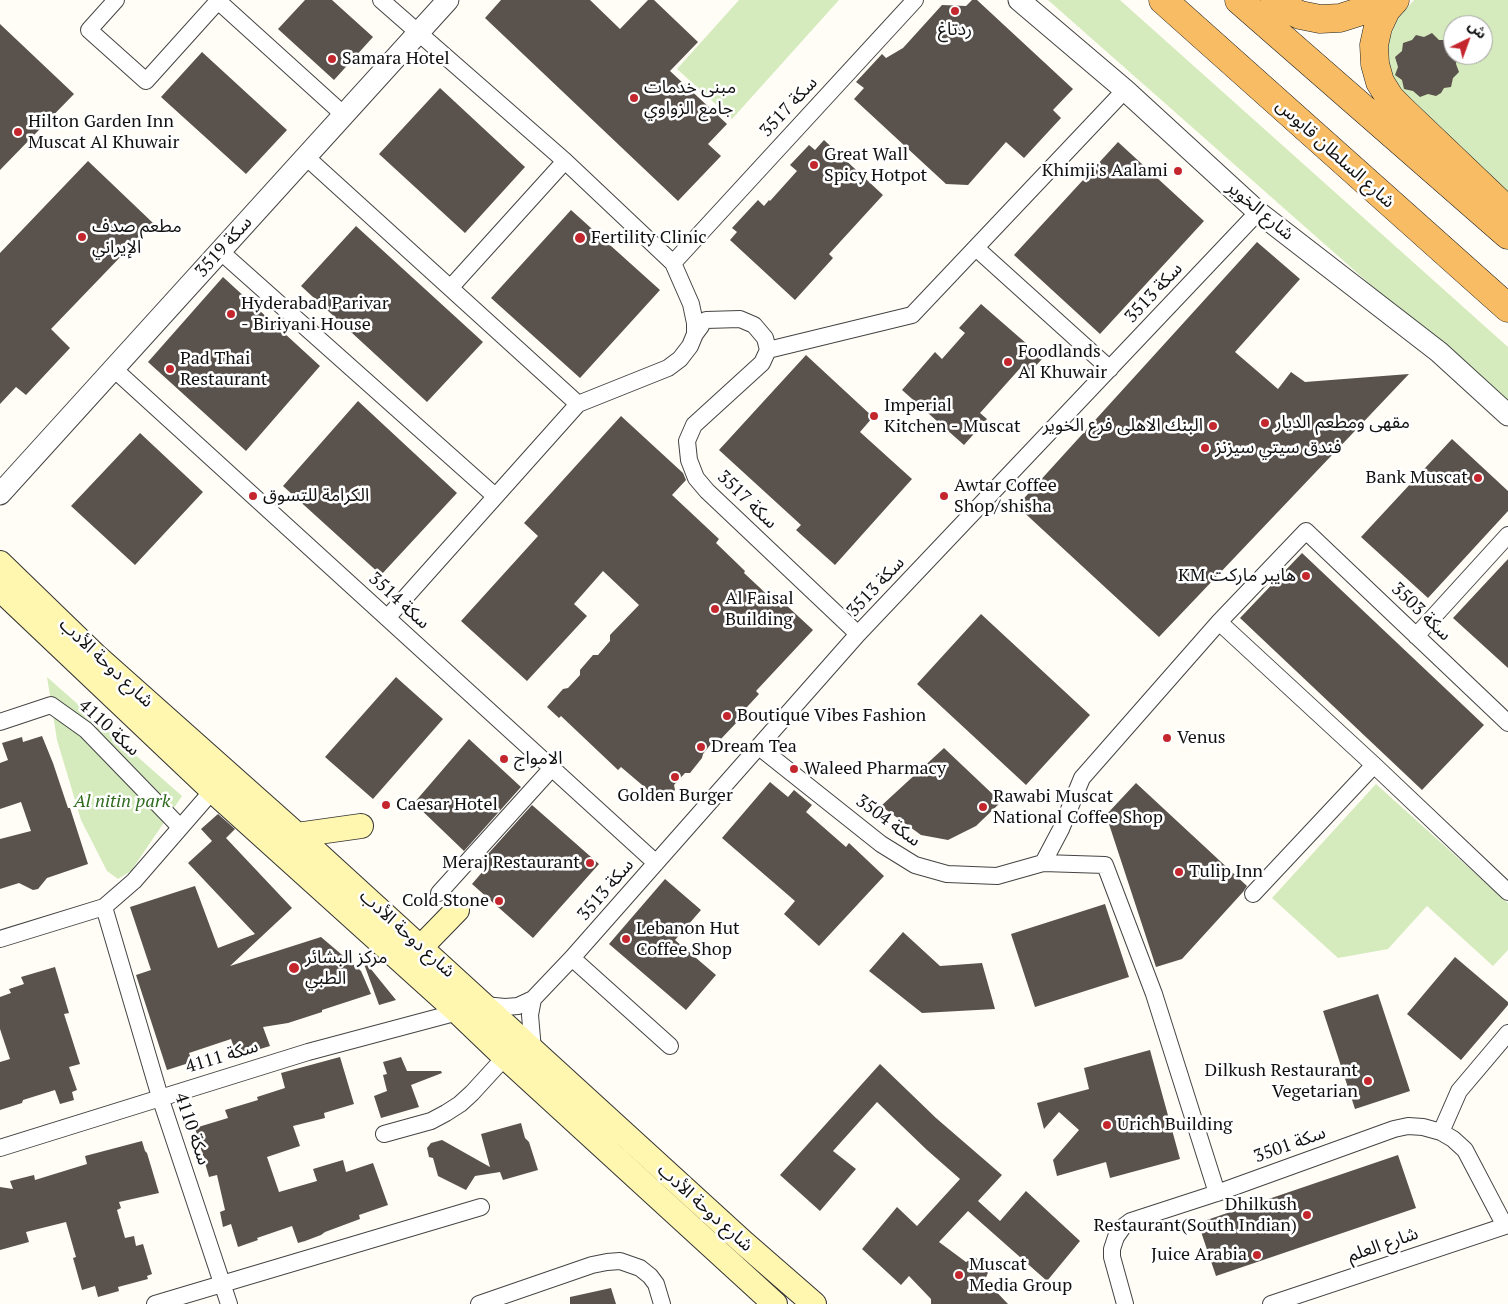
<!DOCTYPE html>
<html>
<head>
<meta charset="utf-8">
<style>
	body { margin:0 }
	#map { position:relative; width:1508px; height:1304px; overflow:hidden; background:#fffdf5; font-family:"PT Serif","Noto Sans Arabic",serif }
	canvas { display:block }
	.north { position:absolute; left:1443px; top:15px; width:50px; height:50px; box-sizing:border-box; background:#fff; border:1px solid #a0a0a0; border-radius:50%; rotate:42deg; font-size:14px; font-weight:700; line-height:20px; text-align:center; color:#111 }
	.north::after { content:''; display:block; margin:auto; width:18px; height:22px; background:#c4262e; clip-path:polygon(50% 0,100% 100%,50% 72%,0 100%) }
</style>
</head>
<body>
<div id="map">
<canvas width="1508" height="1304"></canvas>
<div class="north">ش</div>
</div>
<script>
const g = document.querySelector('canvas').getContext('2d');
g.lineJoin = 'round';
function fillPath(path, color) {
  g.fillStyle = color;
  g.fill(path, 'evenodd');
}
function toPath(rows) {
  const path = new Path2D();
  for (const r of rows) {
    path.moveTo(r[0], r[1]);
    for (let i = 2; i < r.length; i += 2) path.lineTo(r[i], r[i + 1]);
  }
  return path;
}
function strokePath(path, color, width, dash) {
  g.strokeStyle = color;
  g.lineWidth = width;
  g.lineCap = dash ? 'butt' : 'round';
  g.setLineDash(dash || []);
  g.stroke(path);
}
function label(font, color, halo, rows, align = 'center') {
  g.font = font + ' "PT Serif","Noto Sans Arabic",serif';
  g.lineWidth = 5;
  g.setLineDash([]);
  g.textBaseline = 'middle';
  g.strokeStyle = halo;
  g.fillStyle = color;
  for (const [text, x, y, turn = 0] of rows) {
    g.save();
    g.translate(x, y);
    g.rotate((+turn || 0) * Math.PI / 180);
    g.textAlign = isNaN(turn) ? turn : align;
    if (halo) g.strokeText(text, 0, 0);
    g.fillText(text, 0, 0);
    g.restore();
  }
}
fillPath(toPath([
	[739,0,839,0,732,119,677,69],
	[1048,0,1120,0,1508,347,1508,406],
	[1414,0,1508,0,1508,195,1394,86,1384,54,1396,21],
	[1453,25,1483,25,1483,55,1453,55],
	[47,677,182,796,131,871,118,879,107,871,81,820,57,740],
	[1376,784,1508,903,1508,950,1493,966,1427,906,1388,949,1338,958,1272,898]
]), '#d5ebbd');
fillPath(toPath([
	[305,0,332,0,373,37,334,80,278,29],
	[501,0,590,0,620,29,648,0,654,0,698,42,670,71,727,124,708,144,721,156,678,201,485,18],
	[972,0,977,0,1073,89,1053,110,1061,118,1024,158,1006,142,968,185,946,184,854,99,864,88,856,82,882,54,886,58,903,48,942,5,966,6],
	[0,24,74,94,0,170],
	[1432,33,1439,40,1448,40,1451,49,1453,51,1453,55,1457,55,1456,64,1459,72,1453,78,1451,87,1444,88,1441,93,1436,96,1428,94,1420,97,1413,91,1404,89,1402,80,1395,75,1398,67,1395,57,1402,51,1403,43,1412,40,1416,35,1424,37],
	[202,52,287,130,246,174,161,97],
	[440,88,525,167,465,233,379,154],
	[824,140,883,195,829,254,833,258,795,300,730,240,737,232,732,228,758,200,764,206,769,200,770,201,797,171,790,165,809,145,815,150],
	[1118,142,1204,221,1100,334,1014,255],
	[88,161,153,223,51,329,70,348,26,395,16,387,0,404,0,253],
	[571,210,660,290,580,378,491,298],
	[356,226,483,342,427,402,301,286],
	[1257,242,1300,279,1235,352,1278,389,1291,372,1305,382,1409,374,1159,637,1017,506],
	[223,277,320,366,246,451,148,362],
	[981,304,1043,358,1030,372,1023,365,980,413,987,419,964,445,902,390,935,352,942,359,965,333,959,328],
	[806,355,873,417,860,432,912,479,835,565,796,530,801,525,719,450],
	[358,401,457,493,381,575,283,486],
	[621,416,683,473,686,480,672,495,719,539,716,543,745,571,744,573,758,586,781,608,785,604,813,630,756,691,759,694,736,719,738,721,720,740,714,740,703,754,702,758,690,773,685,773,674,785,675,790,666,799,664,797,658,803,646,793,648,790,621,767,618,770,561,716,559,718,547,707,563,689,568,688,580,675,580,670,593,655,598,655,610,641,610,635,639,605,603,571,574,604,587,616,527,681,461,621,538,536,524,523],
	[140,433,203,492,135,565,71,506],
	[1452,439,1508,491,1508,511,1428,598,1361,537],
	[1302,553,1484,725,1422,790,1240,618],
	[1508,559,1508,668,1453,618],
	[981,614,1090,715,1026,785,917,684],
	[396,677,443,719,373,799,325,757],
	[42,736,53,763,68,808,70,808,88,864,47,878,38,889,33,890,19,883,0,889,0,839,31,831,21,802,0,809,0,763,8,760,2,743,22,737,23,742],
	[469,739,521,787,464,851,414,803],
	[944,748,1001,802,976,826,948,840,921,835,881,806],
	[770,782,788,797,794,790,812,805,806,812,846,847,849,843,884,876,819,946,784,914,795,901,722,838],
	[1136,783,1247,886,1243,892,1182,959,1156,967,1106,815],
	[532,805,599,864,533,938,472,884,484,870,478,865],
	[218,814,235,829,226,838,292,908,230,966,321,937,361,971,371,994,322,1010,322,1012,288,1023,263,1027,270,1046,237,1056,231,1039,189,1053,192,1062,167,1070,136,975,151,970,130,907,195,886,218,948,255,934,188,863,212,841,201,829],
	[665,879,701,910,675,940,716,975,686,1010,609,944],
	[1105,904,1129,977,1035,1007,1011,934],
	[903,932,940,966,982,963,995,1009,922,1013,869,971],
	[1455,957,1508,1002,1508,1005,1461,1060,1407,1014],
	[366,963,396,1000,379,1005,364,964],
	[55,967,69,1013,64,1014,80,1064,69,1067,77,1090,72,1092,74,1100,60,1104,55,1090,23,1100,22,1103,0,1110,0,1062,10,1059,0,1029,0,997,11,993,9,989,24,984,21,977],
	[1378,994,1410,1091,1355,1109,1323,1011],
	[1150,1050,1180,1159,1110,1178,1106,1162,1057,1176,1053,1160,1079,1130,1059,1112,1044,1129,1037,1103,1089,1089,1084,1068],
	[340,1057,354,1104,324,1113,325,1118,293,1126,300,1146,267,1157,279,1192,317,1181,313,1169,343,1160,346,1172,373,1163,388,1205,359,1215,360,1219,325,1232,321,1235,305,1241,298,1243,292,1226,257,1238,258,1240,238,1247,231,1224,223,1227,220,1212,225,1210,217,1175,209,1177,195,1128,228,1118,225,1110,258,1100,257,1097,285,1088,281,1073],
	[401,1057,407,1071,441,1071,442,1073,411,1085,419,1107,381,1118,374,1096,387,1091,383,1075,387,1074,383,1062],
	[880,1064,936,1118,1002,1175,978,1201,1000,1221,1026,1191,1080,1241,1047,1281,968,1211,939,1242,966,1262,975,1257,989,1270,985,1280,1008,1304,931,1304,931,1299,909,1276,901,1285,862,1249,897,1207,917,1226,960,1179,927,1150,877,1102,833,1151,856,1169,820,1211,780,1175],
	[521,1123,525,1138,529,1142,538,1170,503,1180,500,1172,475,1176,466,1190,438,1176,433,1158,429,1157,427,1148,431,1143,442,1140,490,1167,481,1134],
	[142,1141,145,1151,147,1153,159,1193,119,1202,121,1208,117,1210,125,1238,134,1236,136,1246,143,1244,152,1274,147,1276,148,1279,118,1287,119,1291,98,1297,95,1286,82,1290,73,1258,76,1257,66,1222,26,1232,29,1242,0,1250,0,1187,13,1189,10,1181,34,1175,35,1180,87,1164,85,1156],
	[1398,1155,1416,1208,1216,1276,1198,1223],
	[611,1288,616,1304,570,1304,570,1297]
]), '#5a524d');
const minor = toPath([
	[116,0,89,30,146,81,219,0],
	[217,0,344,115],
	[381,0,565,161,673,263,691,304,695,323,695,334],
	[305,156,578,404],
	[976,248,1110,369],
	[220,251,495,496],
	[673,263,915,0],
	[451,287,565,161],
	[706,320,740,319,754,325,765,338,768,350,762,363,694,425,687,441,689,460,696,478,707,491,858,634],
	[768,350,912,315,1125,90],
	[114,369,656,863],
	[387,618,578,404,668,368,680,359,690,346,695,334,701,326],
	[1219,622,1374,765,1508,892],
	[1416,636,1508,535],
	[0,722,51,705,86,730,180,827],
	[759,747,881,844,915,865,947,874,997,876,1043,863,1105,865,1154,994,1217,1193],
	[1043,863,1061,829,1082,778,1219,622,1306,531,1508,723],
	[439,893,552,768],
	[1253,894,1374,765],
	[104,907,160,1097,229,1304],
	[0,939,104,907,134,881,213,790],
	[572,958,670,1046],
	[484,1005,505,1007,518,1006,533,999,572,958,858,634,1258,212],
	[533,1050,530,1015,533,999],
	[1441,1132,1459,1091,1508,1033],
	[384,1134,431,1121,446,1113,460,1104,472,1093,505,1057],
	[0,1148,308,1052,458,1012],
	[155,1304,481,1207],
	[479,1304,592,1265,607,1262,620,1261,640,1268,650,1276,656,1284,662,1304],
	[1125,1304,1112,1257,1112,1249,1116,1237,1123,1227,1131,1221,1217,1193,1394,1129,1408,1126,1423,1127,1441,1132,1453,1139,1465,1150,1505,1226],
	[1271,1304,1508,1225]
]);
const tertiary = toPath([
	[1019,0,1125,90,1258,212,1439,352,1508,415],
	[0,494,448,0]
]);
const secondary = toPath([
	[0,563,97,657,297,835,744,1243,814,1304],
	[0,589,212,790,458,1012,505,1057,775,1304],
	[297,835,361,826],
	[421,947,457,910]
]);
const trunk = toPath([
	[1163,0,1508,308],
	[1239,0,1508,235],
	[1275,0,1282,6,1300,15,1320,19,1340,18,1359,12,1378,0],
	[1395,0,1386,10,1378,27,1374,45,1375,64,1380,82,1390,98,1403,111,1508,211]
]);
strokePath(minor, '#444', 18);
strokePath(tertiary, '#444', 23);
strokePath(secondary, '#333', 26);
strokePath(trunk, '#222', 29);
strokePath(minor, '#fff', 16);
strokePath(tertiary, '#fff', 21);
strokePath(secondary, '#fff6b0', 24);
strokePath(trunk, '#f7bc64', 28);
for (const [x, y, r, color] of [
	[955,11,5,"#c4262e"],
	[332,59,5,"#c4262e"],
	[634,98,5,"#c4262e"],
	[18,132,5,"#c4262e"],
	[814,165,5,"#c4262e"],
	[1178,171,5,"#c4262e"],
	[82,237,5,"#c4262e"],
	[580,238,6,"#c4262e"],
	[231,314,5,"#c4262e"],
	[1008,362,5,"#c4262e"],
	[170,369,5,"#c4262e"],
	[874,416,5,"#c4262e"],
	[1265,423,5,"#c4262e"],
	[1213,426,5,"#c4262e"],
	[1205,448,5,"#c4262e"],
	[1478,478,5,"#c4262e"],
	[253,496,5,"#c4262e"],
	[944,496,5,"#c4262e"],
	[1306,576,5,"#c4262e"],
	[715,609,5,"#c4262e"],
	[727,716,5,"#c4262e"],
	[1167,738,5,"#c4262e"],
	[701,747,5,"#c4262e"],
	[504,759,5,"#c4262e"],
	[794,769,5,"#c4262e"],
	[675,777,5,"#c4262e"],
	[386,805,5,"#c4262e"],
	[983,807,5,"#c4262e"],
	[590,863,5,"#c4262e"],
	[1179,872,5,"#c4262e"],
	[499,901,5,"#c4262e"],
	[626,939,5,"#c4262e"],
	[294,968,6,"#c4262e"],
	[1368,1081,5,"#c4262e"],
	[1107,1125,5,"#c4262e"],
	[1307,1215,5,"#c4262e"],
	[1257,1255,5,"#c4262e"],
	[959,1275,5,"#c4262e"]
]) {
  const dot = new Path2D();
  dot.arc(x, y, r, 0, 2 * Math.PI);
  g.fillStyle = color;
  g.fill(dot);
  strokePath(dot, '#fff', 2);
}
label('18px', '#111', '#fff', [
	["ردتاغ",955,30,"center"],
	["Samara Hotel",342,59],
	["مبنى خدمات",644,88],
	["جامع الزواوي",644,109],
	["Hilton Garden Inn",28,122],
	["Muscat Al Khuwair",28,143],
	["Great Wall",824,155],
	["Spicy Hotpot",824,176],
	["Khimji's Aalami",1168,171,"right"],
	["مطعم صدف",92,227],
	["الإيراني",92,248],
	["Fertility Clinic",591,238],
	["Hyderabad Parivar",241,304],
	["- Biriyani House",241,325],
	["Foodlands",1018,352],
	["Al Khuwair",1018,373],
	["Pad Thai",180,359],
	["Restaurant",180,380],
	["Imperial",884,406],
	["Kitchen - Muscat",884,427],
	["مقهى ومطعم الديار",1275,423],
	["البنك الاهلى فرع الخوير",1203,426,"right"],
	["فندق سيتي سيزنز",1215,448],
	["Bank Muscat",1468,478,"right"],
	["Awtar Coffee",954,486],
	["Shop/shisha",954,507],
	["الكرامة للتسوق",263,496],
	["KM هايبر ماركت",1296,576,"right"],
	["Al Faisal",725,599],
	["Building",725,620],
	["Boutique Vibes Fashion",737,716],
	["Venus",1177,738],
	["Dream Tea",711,747],
	["الامواج",514,759],
	["Waleed Pharmacy",804,769],
	["Golden Burger",675,796,"center"],
	["Rawabi Muscat",993,797],
	["National Coffee Shop",993,818],
	["Caesar Hotel",396,805],
	["Meraj Restaurant",580,863,"right"],
	["Tulip Inn",1189,872],
	["Cold Stone",489,901,"right"],
	["Lebanon Hut",636,929],
	["Coffee Shop",636,950],
	["مركز البشائر",305,958],
	["الطبي",305,979],
	["Dilkush Restaurant",1358,1071,"right"],
	["Vegetarian",1358,1092,"right"],
	["Urich Building",1117,1125],
	["Dhilkush",1297,1205,"right"],
	["Restaurant(South Indian)",1297,1226,"right"],
	["Juice Arabia",1247,1255,"right"],
	["Muscat",969,1265],
	["Media Group",969,1286]
], 'left');
label('18px', '#111', '#fff', [
	["سكة 3517",789,107,-47],
	["شارع السلطان قابوس",1335,154,42],
	["شارع الخوير",1260,211,40],
	["سكة 3519",224,247,-48],
	["سكة 3513",1154,293,-47],
	["سكة 3517",747,500,44],
	["سكة 3513",876,587,-47],
	["سكة 3514",399,601,42],
	["سكة 3503",1421,612,44],
	["شارع دوحة الأدب",106,663,43],
	["سكة 4110",109,728,42],
	["سكة 3504",888,821,36],
	["سكة 3513",606,890,-49],
	["شارع دوحة الأدب",407,934,42],
	["سكة 4111",222,1057,-17],
	["سكة 4110",192,1129,71],
	["سكة 3501",1290,1145,-20],
	["شارع دوحة الأدب",705,1208,42],
	["شارع العلم",1383,1245,-19]
]);
label('italic 18px', '#2f6b1f', '#fff', [
	["Al nitin park",122,802]
]);
</script>
</body>
</html>
